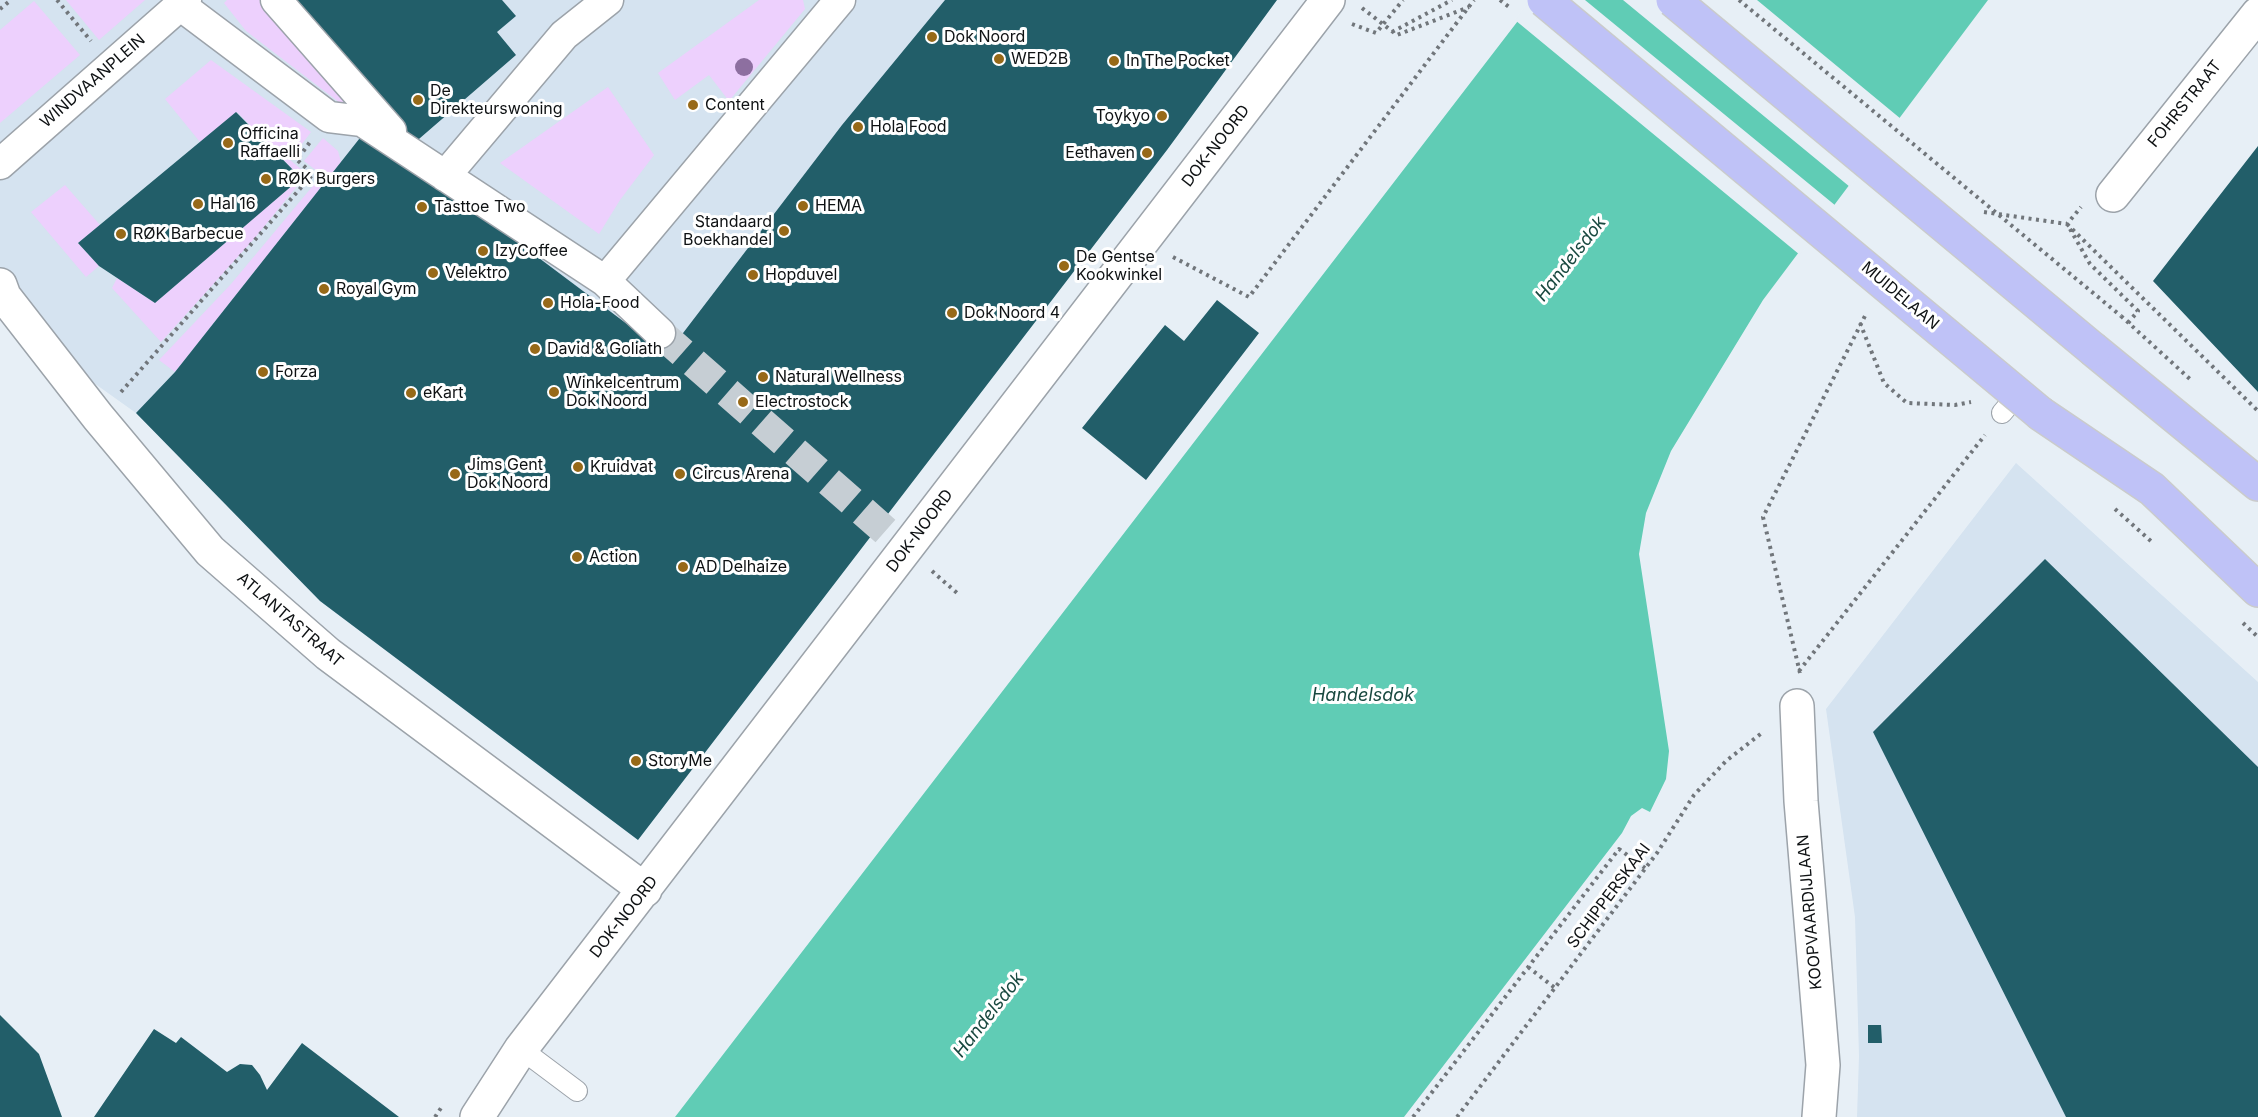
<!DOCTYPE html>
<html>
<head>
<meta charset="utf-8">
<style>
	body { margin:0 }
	canvas { display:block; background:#e7eff6 }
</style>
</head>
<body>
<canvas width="2258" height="1117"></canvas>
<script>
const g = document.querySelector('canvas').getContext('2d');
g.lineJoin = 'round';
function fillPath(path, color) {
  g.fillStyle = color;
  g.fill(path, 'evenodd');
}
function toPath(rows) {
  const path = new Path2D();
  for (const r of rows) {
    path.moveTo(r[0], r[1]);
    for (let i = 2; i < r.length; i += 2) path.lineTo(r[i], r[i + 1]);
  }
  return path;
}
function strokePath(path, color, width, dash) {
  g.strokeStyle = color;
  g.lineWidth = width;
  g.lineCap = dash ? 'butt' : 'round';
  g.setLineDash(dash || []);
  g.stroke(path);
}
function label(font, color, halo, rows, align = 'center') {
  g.font = font + ' Inter,sans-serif';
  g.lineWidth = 6;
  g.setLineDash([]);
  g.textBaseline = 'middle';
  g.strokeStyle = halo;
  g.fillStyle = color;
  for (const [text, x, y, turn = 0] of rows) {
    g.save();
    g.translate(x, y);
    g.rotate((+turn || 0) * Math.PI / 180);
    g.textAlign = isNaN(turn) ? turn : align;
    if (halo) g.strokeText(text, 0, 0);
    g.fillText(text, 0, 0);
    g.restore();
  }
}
fillPath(toPath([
	[0,0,1277,0,638,840,320,601,136,413,0,316],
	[2016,463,2258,682,2258,1117,1857,1117,1859,1056,1855,917,1826,709]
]), '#d5e3f0');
fillPath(toPath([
	[66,0,145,0,99,40],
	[227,0,266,0,361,119,246,31,224,3],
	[759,0,803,0,805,9,729,101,709,75,675,100,658,73],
	[34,1,80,55,0,123,0,30],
	[211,60,311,132,290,160,307,174,253,240,161,342,112,288,117,278,155,303,301,178,237,112,200,142,165,99],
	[608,87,654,155,620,200,599,234,500,163],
	[323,138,338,151,341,162,175,372,159,360,231,284,322,175,304,161],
	[65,185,100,225,78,243,99,266,86,277,31,212]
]), '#edd0fd');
fillPath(toPath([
	[1534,0,1988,0,1763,300,1671,451,1646,513,1639,554,1669,751,1666,779,1650,812,1642,808,1631,816,1622,833,1404,1117,675,1117]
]), '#60ccb5');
fillPath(toPath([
	[1530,0,1585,0,1836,206,1800,255,1515,20],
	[1623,0,1757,0,1901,119,1850,187]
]), '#e7eff6');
fillPath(toPath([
	[286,0,502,0,516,16,497,32,516,55,412,145],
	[945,0,1277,0,1167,150,638,840,320,601,136,413,175,372,367,129,667,354,842,125],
	[236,112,301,178,155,303,99,266,78,243],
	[2258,146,2258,392,2153,281],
	[1217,300,1259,333,1146,480,1082,428,1165,325,1184,341],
	[2045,559,2258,767,2258,1117,2066,1117,1873,732],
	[0,1015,39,1054,62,1117,0,1117],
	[1868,1025,1881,1025,1882,1043,1868,1043],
	[154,1029,176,1043,181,1037,227,1072,240,1064,252,1065,260,1075,267,1090,302,1043,399,1117,94,1117]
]), '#225e69');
strokePath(toPath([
	[660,333,906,549]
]), '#c6ced4', 30, [30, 15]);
const service = toPath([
	[2002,413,2018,394],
	[521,1049,577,1091]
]);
const pedestrian = toPath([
	[276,0,391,131],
	[180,5,329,117,362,121,605,281,660,333],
	[0,164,186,0],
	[445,176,564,35,608,0],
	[605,281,840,0]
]);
const minor = toPath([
	[2113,195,2258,14],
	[0,285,4,296,98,417,210,551,328,654,645,890],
	[1797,706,1801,801,1823,1065,1819,1117],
	[477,1117,521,1049,1328,0]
]);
const primary = toPath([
	[2094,350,2258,484],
	[2041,414,2152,489,2258,590]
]);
strokePath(service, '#9ca3aa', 22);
strokePath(pedestrian, '#9ca3aa', 33);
strokePath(minor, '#9ca3aa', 36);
strokePath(primary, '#cacbcb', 36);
strokePath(toPath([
	[57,0,91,41],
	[1362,8,1397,35,1469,7],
	[0,9,11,0],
	[1352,24,1376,33,1403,0],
	[1392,32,1452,0],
	[1984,212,2067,224,2081,207],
	[2067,224,2258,411],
	[2070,229,2090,264,2138,311,2128,323],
	[1173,257,1249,297,1474,0],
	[2121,316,2191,380],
	[1860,323,1884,383,1907,403,1955,405,1971,402],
	[121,392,313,174,297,160,310,142],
	[2115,509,2152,542],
	[932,571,957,593],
	[2243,623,2258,637],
	[1799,671,1985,435],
	[1800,673,1763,517,1866,314],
	[1528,967,1555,988],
	[435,1117,441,1108],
	[1413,1117,1619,849,1645,868],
	[1457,1117,1657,853,1694,795,1726,761,1763,732]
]), '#71767b', 4, [3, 4.5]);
strokePath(service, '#fff', 20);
strokePath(pedestrian, '#fff', 30);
strokePath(minor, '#fff', 33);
strokePath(primary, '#bfc2f7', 33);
const primaryBridge = toPath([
	[1544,0,2041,414],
	[1673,0,2094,350]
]);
strokePath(primaryBridge, '#cacbcb', 36, []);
strokePath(toPath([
	[1500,0,1509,7],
	[1739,0,2121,316]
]), '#71767b', 4, [3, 4.5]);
strokePath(primaryBridge, '#bfc2f7', 33);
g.fillStyle = '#8d6fa0';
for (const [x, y] of [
	[744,67]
]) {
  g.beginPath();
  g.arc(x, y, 9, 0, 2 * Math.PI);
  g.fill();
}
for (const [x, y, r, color] of [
	[932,37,6,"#976918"],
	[999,59,6,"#976918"],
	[1114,61,6,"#976918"],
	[418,100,6,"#976918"],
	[693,105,6,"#976918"],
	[1162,116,6,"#976918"],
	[858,127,6,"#976918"],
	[228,143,6,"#976918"],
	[1147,153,6,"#976918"],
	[266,179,6,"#976918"],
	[198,204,6,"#976918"],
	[803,206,6,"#976918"],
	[422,207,6,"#976918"],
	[784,231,6,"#976918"],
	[121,234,6,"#976918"],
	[483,251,6,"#976918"],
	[1064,266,6,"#976918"],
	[433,273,6,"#976918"],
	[753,275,6,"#976918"],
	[324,289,6,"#976918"],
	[548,303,6,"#976918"],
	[952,313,6,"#976918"],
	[535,349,6,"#976918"],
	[263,372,6,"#976918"],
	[763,377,6,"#976918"],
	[554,392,6,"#976918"],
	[411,393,6,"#976918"],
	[743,402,6,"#976918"],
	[578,467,6,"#976918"],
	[455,474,6,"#976918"],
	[680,474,6,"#976918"],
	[577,557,6,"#976918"],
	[683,567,6,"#976918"],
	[636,761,6,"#976918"]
]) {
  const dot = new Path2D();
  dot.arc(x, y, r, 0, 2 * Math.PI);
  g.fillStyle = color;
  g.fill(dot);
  strokePath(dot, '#fff', 2);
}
label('16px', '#0e1113', '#fff', [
	["Dok Noord",944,37],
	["WED2B",1011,59],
	["In The Pocket",1126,61],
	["De",430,91],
	["Direkteurswoning",430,109],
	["Content",705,105],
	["Toykyo",1150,116,"right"],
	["Hola Food",870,127],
	["Officina",240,134],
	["Raffaelli",240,152],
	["Eethaven",1135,153,"right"],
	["RØK Burgers",278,179],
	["Hal 16",210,204],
	["HEMA",815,206],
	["Tasttoe Two",434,207],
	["Standaard",772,222,"right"],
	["Boekhandel",772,240,"right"],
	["RØK Barbecue",133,234],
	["IzyCoffee",495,251],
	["De Gentse",1076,257],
	["Kookwinkel",1076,275],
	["Velektro",445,273],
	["Hopduvel",765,275],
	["Royal Gym",336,289],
	["Hola-Food",560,303],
	["Dok Noord 4",964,313],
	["David & Goliath",547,349],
	["Forza",275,372],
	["Natural Wellness",775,377],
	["Winkelcentrum",566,383],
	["Dok Noord",566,401],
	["eKart",423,393],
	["Electrostock",755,402],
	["Jims Gent",467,465],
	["Dok Noord",467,483],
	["Kruidvat",590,467],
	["Circus Arena",692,474],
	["Action",589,557],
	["AD Delhaize",695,567],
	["StoryMe",648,761]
], 'left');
label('16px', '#0e1113', '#fff', [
	["WINDVAANPLEIN",93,81,-41],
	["FOHRSTRAAT",2185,104,-51],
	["DOK-NOORD",1216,146,-52],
	["MUIDELAAN",1900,296,40],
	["DOK-NOORD",920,531,-53],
	["ATLANTASTRAAT",290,620,41],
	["SCHIPPERSKAAI",1609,896,-53],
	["KOOPVAARDIJLAAN",1810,912,-95],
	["DOK-NOORD",624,917,-52]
]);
label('italic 18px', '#194940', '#fff', [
	["Handelsdok",1571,259,-52],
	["Handelsdok",1363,696],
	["Handelsdok",989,1015,-52]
]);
</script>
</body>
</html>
